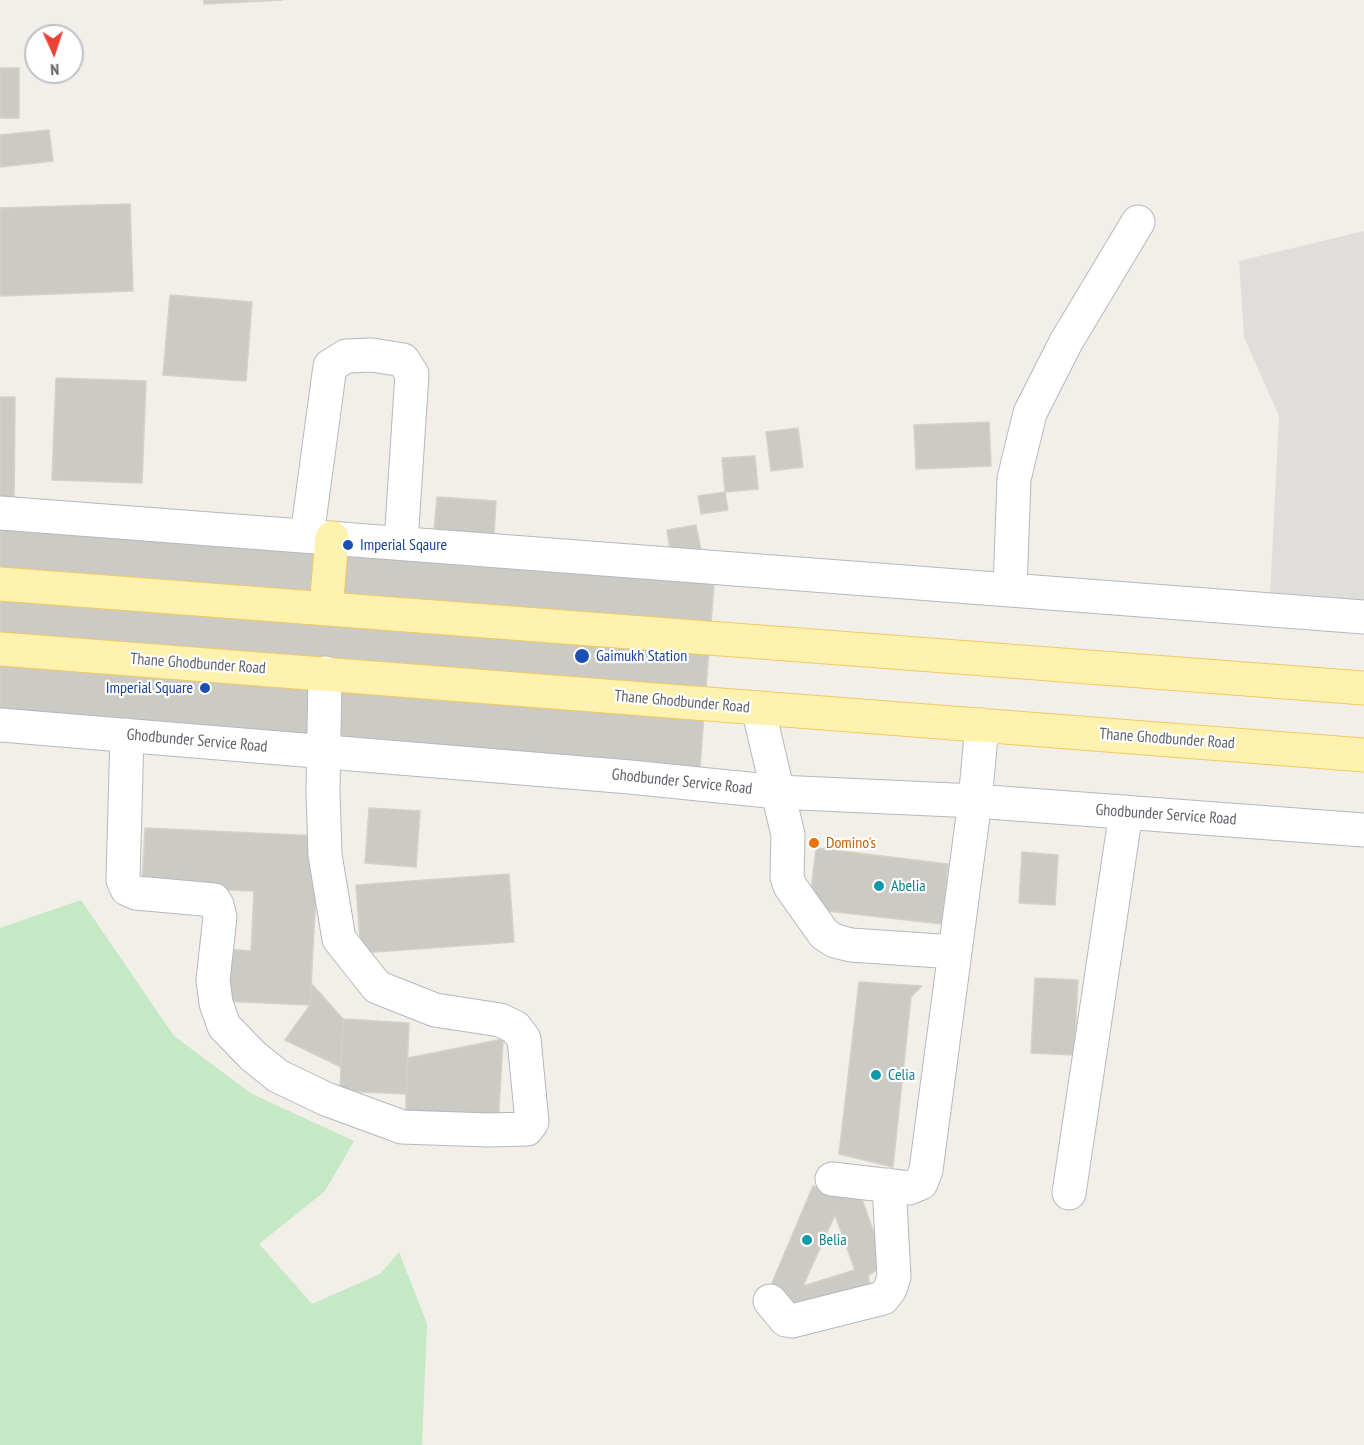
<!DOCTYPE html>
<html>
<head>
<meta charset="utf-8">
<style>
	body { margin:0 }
	#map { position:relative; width:1364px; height:1445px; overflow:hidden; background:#f1efe8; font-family:"PT Sans Narrow",sans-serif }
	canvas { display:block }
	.north { position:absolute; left:24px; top:24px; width:60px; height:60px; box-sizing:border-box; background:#fff; border:2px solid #bfc1c3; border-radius:50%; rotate:177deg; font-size:16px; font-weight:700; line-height:24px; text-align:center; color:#5f6368 }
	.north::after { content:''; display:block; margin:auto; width:21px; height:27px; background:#ea4335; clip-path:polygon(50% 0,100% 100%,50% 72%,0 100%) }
</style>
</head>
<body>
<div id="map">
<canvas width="1364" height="1445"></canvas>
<div class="north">N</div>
</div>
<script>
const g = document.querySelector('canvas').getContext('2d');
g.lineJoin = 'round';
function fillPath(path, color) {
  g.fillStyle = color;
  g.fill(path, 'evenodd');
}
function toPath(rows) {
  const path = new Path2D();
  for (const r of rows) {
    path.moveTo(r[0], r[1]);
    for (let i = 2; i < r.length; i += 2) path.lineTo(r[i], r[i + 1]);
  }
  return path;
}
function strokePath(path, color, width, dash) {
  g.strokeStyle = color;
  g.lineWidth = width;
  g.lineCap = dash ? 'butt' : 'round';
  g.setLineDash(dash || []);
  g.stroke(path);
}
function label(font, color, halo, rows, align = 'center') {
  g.font = font + ' "PT Sans Narrow",sans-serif';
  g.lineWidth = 4.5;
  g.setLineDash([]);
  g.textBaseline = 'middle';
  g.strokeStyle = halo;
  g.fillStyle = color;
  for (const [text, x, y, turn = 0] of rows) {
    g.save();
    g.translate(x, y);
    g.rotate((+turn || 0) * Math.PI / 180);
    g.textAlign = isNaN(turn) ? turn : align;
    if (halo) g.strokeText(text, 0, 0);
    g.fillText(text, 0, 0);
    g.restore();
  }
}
fillPath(toPath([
	[1364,231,1364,602,1270,595,1279,416,1244,337,1239,261]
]), '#e0deda');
fillPath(toPath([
	[81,900,174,1036,252,1094,354,1141,325,1191,259,1244,312,1304,380,1274,399,1252,427,1324,422,1445,0,1445,0,928]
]), '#c5e8c5');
const building = toPath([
	[204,0,282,0,204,4,204,0],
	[0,68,19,68,19,118,0,118,0,68],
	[49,130,53,161,0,167,0,135,49,130],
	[130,204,133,291,0,296,0,208,130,204],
	[170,295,252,302,246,381,163,375,170,295],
	[56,378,146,381,142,483,52,480,56,378],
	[0,397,15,397,14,505,0,505,0,397],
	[989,422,991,466,916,469,914,425,989,422],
	[798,428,803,467,771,471,766,432,798,428],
	[755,456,758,489,725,492,722,458,755,456],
	[725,492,728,510,701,514,698,496,725,492],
	[437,497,496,501,494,535,434,531,437,497],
	[696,525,701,550,671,556,667,530,696,525],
	[0,528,714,584,700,767,0,712,0,528],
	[369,808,420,811,416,867,365,863,369,808],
	[145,828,319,836,310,1005,220,1001,223,949,251,951,254,891,142,886,145,828],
	[816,848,948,864,942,924,809,909,816,848],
	[1022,852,1058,855,1055,905,1019,903,1022,852],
	[509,874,514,942,361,953,356,885,509,874],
	[1035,978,1078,980,1074,1055,1031,1053,1035,978],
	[859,982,922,986,911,997,893,1167,839,1154,859,982],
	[311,983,343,1019,341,1067,285,1040,310,1005,311,983],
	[343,1019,409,1023,406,1094,340,1091,343,1019],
	[503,1039,498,1127,406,1123,406,1094,408,1058,503,1039],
	[813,1186,836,1195,858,1188,885,1264,868,1276,873,1293,796,1317,791,1299,769,1290,813,1186],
	[835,1215,855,1270,803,1286,835,1215]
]);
fillPath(building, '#cccac5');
strokePath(building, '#d6d1c6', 1.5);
const minor = toPath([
	[0,513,1364,617],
	[307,536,330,366,346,356,372,355,403,360,412,374,401,543],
	[1010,589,1014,479,1030,413,1066,342,1138,222],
	[758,708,788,835,787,877,790,886,824,934,835,941,851,945,955,952],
	[0,725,630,777,778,792,975,801,1364,830],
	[127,735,123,880,127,889,136,893,214,900,217,905,220,917,213,980,216,1003,224,1026,253,1056,278,1076,326,1099,402,1127,488,1130,527,1129,532,1122,524,1039,515,1027,500,1020,435,1010,377,987,339,939,325,855,323,792,325,673],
	[832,1179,909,1188,921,1183,926,1170,975,801,982,725],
	[1069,1193,1126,812],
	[770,1301,786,1320,792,1321,883,1298,890,1289,894,1277,889,1185]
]);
const major = toPath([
	[0,584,1364,688],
	[326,609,332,538],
	[0,649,1364,755]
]);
strokePath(minor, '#b5b8bc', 35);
strokePath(major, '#f2c960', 35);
strokePath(minor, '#fff', 33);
strokePath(major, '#fff2af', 33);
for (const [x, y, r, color] of [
	[348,545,6,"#1a4fb4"],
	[582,656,8,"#1a4fb4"],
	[205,688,6,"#1a4fb4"],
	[814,843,6,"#e8710a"],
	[879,886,6,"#0f9aa8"],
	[876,1075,6,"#0f9aa8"],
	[807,1240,6,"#0f9aa8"]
]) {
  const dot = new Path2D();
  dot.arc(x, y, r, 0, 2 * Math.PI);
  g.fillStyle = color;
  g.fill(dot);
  strokePath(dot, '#fff', 2);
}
label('16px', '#164399', '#fff', [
	["Imperial Sqaure",360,545],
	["Gaimukh Station",596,656],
	["Imperial Square",193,688,"right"]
], 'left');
label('16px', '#5f6368', '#fff', [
	["Thane Ghodbunder Road",198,664,4],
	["Thane Ghodbunder Road",682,702,5],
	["Thane Ghodbunder Road",1167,739,4],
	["Ghodbunder Service Road",197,741,5],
	["Ghodbunder Service Road",682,782,6],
	["Ghodbunder Service Road",1166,815,4]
]);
label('16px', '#c56008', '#fff', [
	["Domino's",826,843]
], 'left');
label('16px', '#0d838f', '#fff', [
	["Abelia",891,886],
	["Celia",888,1075],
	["Belia",819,1240]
], 'left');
</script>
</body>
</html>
